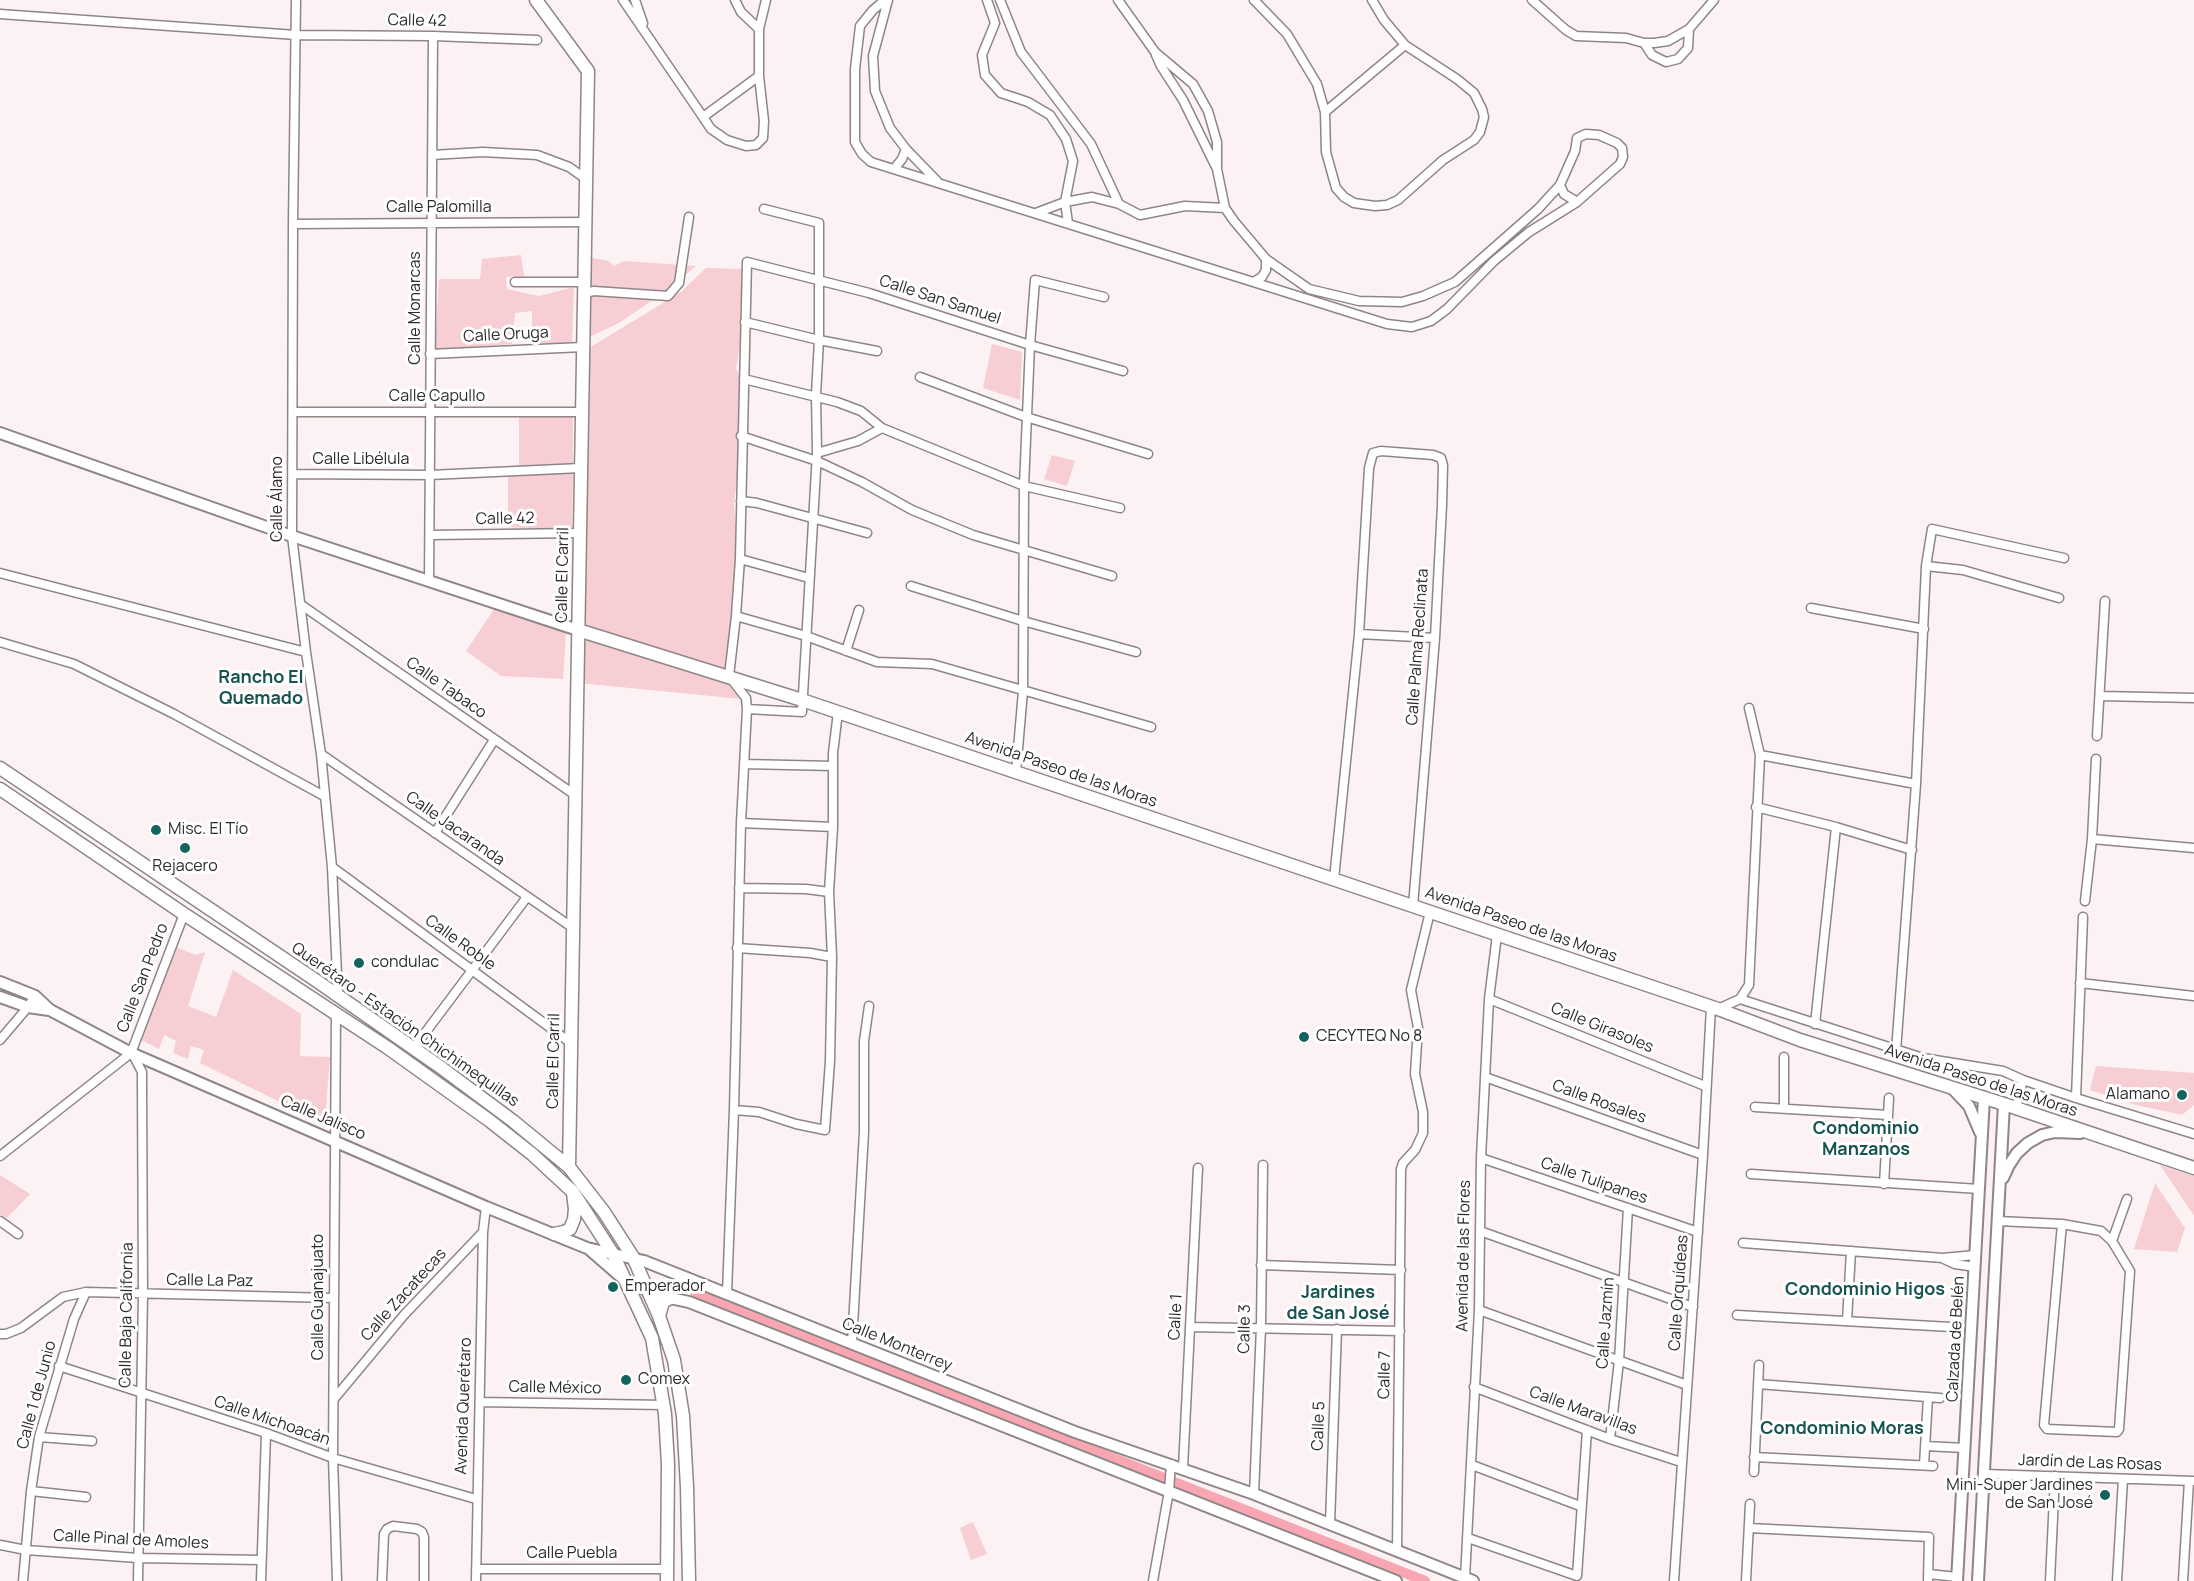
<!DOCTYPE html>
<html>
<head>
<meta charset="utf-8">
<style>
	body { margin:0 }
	canvas { display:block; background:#fdf2f3 }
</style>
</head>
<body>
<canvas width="2194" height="1581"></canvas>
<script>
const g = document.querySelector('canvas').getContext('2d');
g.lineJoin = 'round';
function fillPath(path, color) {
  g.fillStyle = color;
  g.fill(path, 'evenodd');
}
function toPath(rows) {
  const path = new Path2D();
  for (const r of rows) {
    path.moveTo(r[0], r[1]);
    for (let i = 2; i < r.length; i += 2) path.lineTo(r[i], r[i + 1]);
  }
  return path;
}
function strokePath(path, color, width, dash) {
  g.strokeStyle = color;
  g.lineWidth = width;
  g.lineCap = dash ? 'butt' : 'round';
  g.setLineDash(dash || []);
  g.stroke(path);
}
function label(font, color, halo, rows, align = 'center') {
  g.font = font + ' Manrope,sans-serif';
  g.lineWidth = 6;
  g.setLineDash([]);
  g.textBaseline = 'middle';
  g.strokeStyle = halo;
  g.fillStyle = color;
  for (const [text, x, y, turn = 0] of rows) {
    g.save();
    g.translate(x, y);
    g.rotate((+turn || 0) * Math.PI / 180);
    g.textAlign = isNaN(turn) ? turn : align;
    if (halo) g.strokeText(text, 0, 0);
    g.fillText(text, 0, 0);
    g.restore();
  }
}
fillPath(toPath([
	[521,255,524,276,506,277,507,289,539,296,574,287,572,343,532,343,532,311,515,313,512,344,435,349,439,279,480,279,482,259],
	[588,257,608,261,614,266,624,261,696,266,663,293,619,323,587,338],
	[706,268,743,269,740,314,744,323,736,369,743,379,739,403,741,444,734,504,736,528,738,617,731,676,580,627,584,351,681,292],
	[992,344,1022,352,1020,400,983,388],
	[519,416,573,417,573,464,519,467],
	[1052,455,1075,461,1067,486,1044,479],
	[573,473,572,530,508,527,508,475],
	[495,608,566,633,563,679,501,676,466,651],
	[579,634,732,683,742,699,579,683],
	[177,947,195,955,205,952,188,1006,216,1017,233,970,301,1014,300,1056,330,1057,325,1120,317,1120,200,1063,204,1050,191,1046,188,1059,173,1053,176,1041,164,1035,159,1049,139,1039],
	[2096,1066,2194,1073,2194,1105,2182,1115,2136,1105,2090,1090],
	[2160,1165,2194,1176,2194,1216],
	[0,1175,30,1194,7,1218,0,1214],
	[2155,1183,2185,1228,2177,1252,2134,1249],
	[973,1522,987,1554,971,1560,960,1528]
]), '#f6ced3');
strokePath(toPath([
	[695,1293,1425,1581]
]), '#f8a7b2', 10);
const minor = toPath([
	[296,0,293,224,292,536,306,652,321,754,332,867,338,996],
	[623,0,703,117,759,76,759,29,766,0],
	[635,0,643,23],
	[735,0,741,12,759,29],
	[885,0,873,10,860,26,855,69,855,142,862,154,871,162,1387,324,1412,327,1431,321,1447,309,1494,261,1529,232,1577,202,1620,164,1623,157,1622,148,1617,143,1599,135,1586,134,1577,138,1575,151,1560,185,1538,209,1455,282,1423,296,1402,302,1359,301,1309,289,1266,259,1234,221,1225,208,1217,169,1217,142,1208,111,1193,84,1155,52,1118,0],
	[888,0,873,56,875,91,890,128,906,149,937,181],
	[987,0,995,23,982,55,985,75,1001,93,1028,102,1050,115,1066,139,1073,161,1065,202,1068,223],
	[1000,0,1021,52,1091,144,1119,204],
	[1254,0,1287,34,1317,84,1325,112,1326,152,1336,188,1344,197,1354,203,1375,206,1387,205,1398,200,1443,160,1474,140,1480,132,1484,117,1482,109,1474,93,1457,79,1405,45,1384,20,1372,0],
	[1532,0,1566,30,1576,36,1626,38,1644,43,1654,43,1668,41,1689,29,1714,0],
	[0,14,296,35,433,36,537,40],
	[1644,43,1652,55,1666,62,1678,59,1688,48,1689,29],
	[1156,55,1161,66,1183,100,1216,167],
	[1325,112,1405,45],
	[703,117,711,129,727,140,746,146,756,145,763,138,764,121,759,76],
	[432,155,483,152,537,155,569,167,586,179],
	[894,169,902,159,906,149],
	[1560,185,1564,194,1577,202],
	[1036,213,1065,202,1092,197,1119,204,1140,215,1185,206,1225,208],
	[293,224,585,222],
	[515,282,584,282],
	[1254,282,1262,277,1266,270,1266,259],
	[584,293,594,291,668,296,679,283,689,217],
	[745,322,819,340,877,351],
	[430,354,583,347],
	[920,377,1026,417,1148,454],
	[744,379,837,402,861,411,882,428,1024,486,1120,508],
	[293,412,582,412],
	[741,436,817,461,862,482,912,510,973,535,1112,576],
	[817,453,858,441,882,428],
	[293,474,430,475,581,468],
	[741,501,757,503,867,533],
	[430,535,580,533],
	[740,559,809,578],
	[1926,566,1963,570,2059,598],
	[0,573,306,652],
	[429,581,433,36],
	[911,586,1023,621,1136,652],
	[300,604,575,795],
	[1811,608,1924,629],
	[736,616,806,636,877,662,932,664,1151,727],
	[1359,634,1435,638],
	[0,642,74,664,174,714,324,796],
	[846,651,859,610],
	[2100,696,2194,698],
	[747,709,802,712,817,453,816,395,819,340,819,223,764,209],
	[2097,736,2105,601],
	[321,754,573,928],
	[1760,755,1916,784],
	[744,764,833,766],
	[1016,772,1023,691,1024,486,1030,345,1035,280,1104,297],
	[1756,807,1836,827,1912,850],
	[741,823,833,827],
	[435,833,494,740],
	[2092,839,2194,848],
	[332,867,571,1043],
	[1334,879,1359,634,1369,468,1373,453,1381,451,1433,455,1441,458,1443,465,1442,505,1435,638,1413,906],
	[739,888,806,889,829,892],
	[2085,901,2092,839,2096,759],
	[737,948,810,953,832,957],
	[2080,983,2194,996],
	[1489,999,1705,1086],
	[1740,999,1923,1058,2003,1071,2023,1080,2076,1098,2194,1134],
	[1718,1009,1740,999,1749,985,1760,755,1749,708],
	[336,1012,333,1458,337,1581],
	[1815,1024,1836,827],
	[0,1040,28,1007,35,996],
	[413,1049,527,897],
	[1896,1051,1916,784,1926,566,1932,529,2064,558],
	[131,1053,184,914],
	[132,1053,142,1072,142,1084,143,1295,138,1581],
	[1784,1057,1784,1108],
	[1485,1077,1703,1155],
	[2076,1098,2083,917],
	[1755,1107,1888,1115],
	[2016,1108,2023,1080],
	[734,1110,759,1112,796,1124,825,1130,830,1061,832,957,829,892,833,827,833,753,838,712],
	[0,1156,131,1053],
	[1481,1158,1698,1232],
	[1751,1174,1979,1189],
	[1884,1184,1889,1098],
	[0,1221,18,1234],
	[1998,1221,2062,1224,2101,1231,2112,1241,2130,1271,2119,1429,2117,1432,2047,1429,2044,1425,2062,1224],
	[1480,1231,1693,1307],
	[2112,1241,2127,1199],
	[1743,1243,1943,1258,1975,1255],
	[1944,1259,1955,1264,1975,1267],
	[1261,1265,1401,1270],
	[727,1293,734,1110,741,823,747,709,746,698,729,676,736,616,740,559,747,262,869,293,1030,345,1123,371],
	[1479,1310,1687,1385],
	[1737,1315,1951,1327],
	[1847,1321,1851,1251],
	[1190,1327,1400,1331],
	[0,1334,6,1334,21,1328,63,1297,86,1292,333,1298],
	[852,1343,864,1132,864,1041,869,1006],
	[59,1366,266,1433,333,1458,476,1499],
	[1758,1384,1940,1398],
	[1474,1387,1610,1439,1681,1462],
	[334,1399,404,1315,483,1232,486,1207],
	[481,1402,664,1405],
	[39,1437,92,1441],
	[1610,1439,1619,1361,1628,1208],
	[1925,1446,1965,1448],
	[1754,1457,1933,1466],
	[1472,1465,1580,1506],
	[1924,1465,1928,1397],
	[1183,1468,1198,1168],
	[1754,1472,1759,1365],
	[1985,1474,2194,1481],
	[31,1491,86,1497],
	[1254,1494,1261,1327,1263,1165],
	[1330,1523,1337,1329],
	[1749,1528,1929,1537,1928,1581],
	[1468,1538,1577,1576,1587,1430],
	[0,1545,26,1550,138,1558,261,1560],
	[1397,1551,1401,1169,1403,1163,1415,1150,1423,1133,1423,1112,1415,1074,1418,1028,1411,990,1430,912],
	[476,1569,667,1569],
	[1929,1574,1957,1577],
	[1465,1578,1479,1310,1481,1158,1489,999,1497,935],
	[23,1581,31,1491,39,1437,74,1319,86,1292],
	[261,1581,266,1433],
	[382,1581,384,1534,387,1529,393,1526,417,1529,422,1532,424,1537,424,1581],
	[476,1581,483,1232],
	[1153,1581,1169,1491,1171,1464],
	[1674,1581,1703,1155,1711,1007],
	[1746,1581,1750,1504],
	[2050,1581,2055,1476],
	[2117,1581,2123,1479],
	[2183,1581,2189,1481]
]);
const tertiary = toPath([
	[0,433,292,536,578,630],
	[0,982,35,996,50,1010,131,1053,486,1207,587,1248,644,1261,1075,1432,1254,1494,1473,1581],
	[0,997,28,1007,49,1010],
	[1952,1088,1969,1106,1980,1132],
	[2003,1178,2009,1165,2017,1153,2028,1143,2042,1135,2055,1132,2080,1133],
	[590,1250,628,1283,670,1298,689,1302,1396,1581],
	[1957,1581,1984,1098],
	[1978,1581,2004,1104]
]);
const secondary = toPath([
	[536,0,588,71,569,1167],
	[578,630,802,700,1718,1009,1800,1040,2004,1104,2194,1168],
	[0,768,314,979,439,1066,513,1121,569,1167,604,1212,633,1257,659,1316,674,1360,683,1416,687,1487,689,1581],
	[0,789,184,914,388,1048,490,1121,532,1154,573,1192,613,1254,652,1338,665,1414,668,1464,667,1581],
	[554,1234,564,1232,570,1229,574,1219,575,1209,573,1193],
	[659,1316,663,1302,670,1298]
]);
strokePath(minor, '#8f8586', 11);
strokePath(tertiary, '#8f8586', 14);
strokePath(secondary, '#8f8586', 15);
strokePath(minor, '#fff', 8);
strokePath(tertiary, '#fff', 10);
strokePath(secondary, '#fff', 12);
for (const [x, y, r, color] of [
	[156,830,6,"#14635f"],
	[185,848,6,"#14635f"],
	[359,963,6,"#14635f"],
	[1304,1037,6,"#14635f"],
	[2182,1095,6,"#14635f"],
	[613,1287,6,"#14635f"],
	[626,1380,6,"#14635f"],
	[2105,1495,6,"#14635f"]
]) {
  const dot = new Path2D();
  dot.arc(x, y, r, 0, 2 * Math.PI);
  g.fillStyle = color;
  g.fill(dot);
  strokePath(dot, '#fff', 2);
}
label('16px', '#2f2b2c', '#fff', [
	["Calle 42",417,21,1],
	["Calle Palomilla",439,208],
	["Calle San Samuel",940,300,18],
	["Calle Monarcas",416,308,-90],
	["Calle Oruga",506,335,-3],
	["Calle Capullo",437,397],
	["Calle Libélula",361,460],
	["Calle Álamo",278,499,-90],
	["Calle 42",505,519,-1],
	["Calle El Carril",563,575,-89],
	["Calle Palma Reclinata",1418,647,-86],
	["Calle Tabaco",446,688,35],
	["Avenida Paseo de las Moras",1061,770,19],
	["Calle Jacaranda",455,829,35],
	["Avenida Paseo de las Moras",1521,925,19],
	["Calle Roble",460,943,36],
	["Calle San Pedro",143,978,-69],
	["Querétaro - Estación Chichimequillas",405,1025,35],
	["Calle Girasoles",1602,1028,22],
	["Calle El Carril",554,1061,-89],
	["Avenida Paseo de las Moras",1981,1081,18],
	["Calle Rosales",1599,1102,20],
	["Calle Jalisco",323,1118,23],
	["Calle Tulipanes",1594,1181,19],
	["Avenida de las Flores",1464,1256,-89],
	["Calle La Paz",210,1281,1],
	["Calle Orquídeas",1679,1293,-86],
	["Calle Zacatecas",404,1295,-48],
	["Calle Guanajuato",319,1297,-90],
	["Calle Baja California",127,1315,-89],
	["Calle 1",1176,1317,-87],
	["Calle Jazmín",1606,1323,-86],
	["Calle 3",1245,1329,-89],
	["Calzada de Belén",1956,1339,-87],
	["Calle Monterrey",897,1345,22],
	["Calle 7",1385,1375,-89],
	["Calle México",555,1388,1],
	["Calle 1 de Junio",37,1395,-75],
	["Avenida Querétaro",464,1406,-88],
	["Calle Maravillas",1583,1411,20],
	["Calle Michoacán",272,1421,19],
	["Calle 5",1319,1426,-88],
	["Jardín de Las Rosas",2090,1463,2],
	["Calle Pinal de Amoles",131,1540,3],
	["Calle Puebla",572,1554]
]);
label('16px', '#2f2b2c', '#fff', [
	["Misc. El Tío",168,830],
	["Rejacero",185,867,"center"],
	["condulac",371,963],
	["CECYTEQ No 8",1316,1037],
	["Alamano",2170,1095,"right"],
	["Emperador",625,1287],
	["Comex",638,1380],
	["Mini-Super Jardines",2093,1486,"right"],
	["de San José",2093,1504,"right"]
], 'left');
label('bold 18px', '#175350', '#fff', [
	["Rancho El",261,678],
	["Quemado",261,699],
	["Condominio",1866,1129],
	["Manzanos",1866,1150],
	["Condominio Higos",1865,1290],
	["Jardines",1338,1293],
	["de San José",1338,1314],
	["Condominio Moras",1842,1429]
]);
</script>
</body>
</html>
